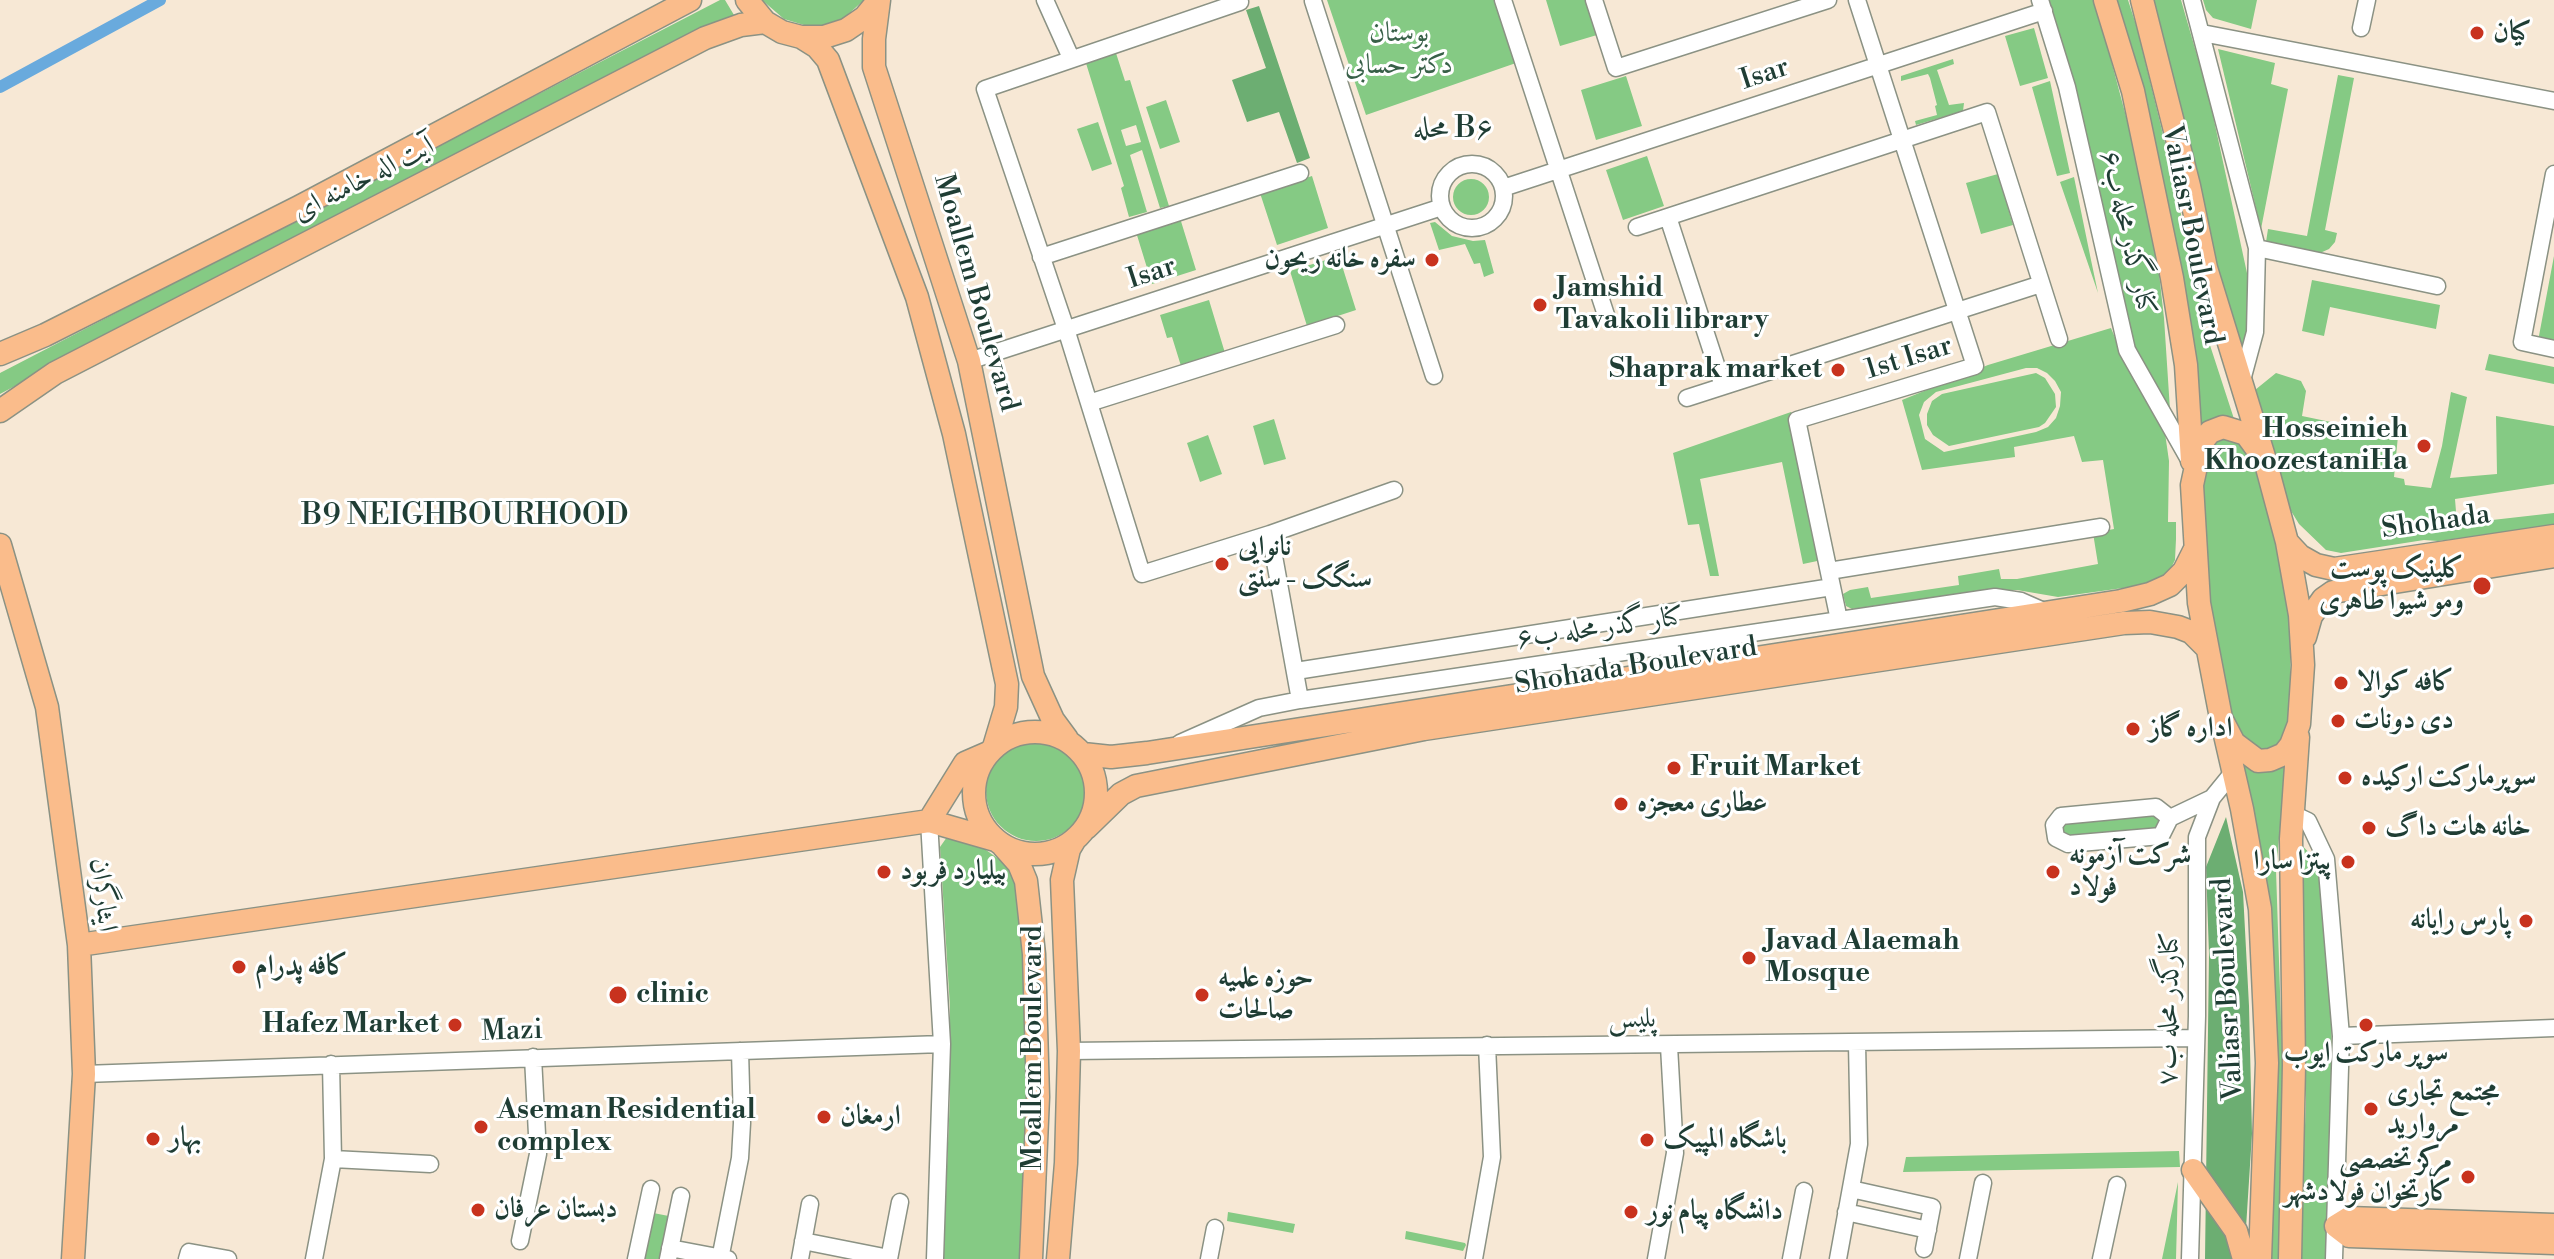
<!DOCTYPE html>
<html>
<head>
<meta charset="utf-8">
<style>
	body { margin:0 }
	canvas { display:block; background:#f7e8d5 }
</style>
</head>
<body>
<canvas width="2554" height="1259"></canvas>
<script>
const g = document.querySelector('canvas').getContext('2d');
g.lineJoin = 'round';
function fillPath(path, color) {
  g.fillStyle = color;
  g.fill(path, 'evenodd');
}
function toPath(rows) {
  const path = new Path2D();
  for (const r of rows) {
    if (r.length === 3) {
      path.moveTo(r[0] + r[2], r[1]);
      path.arc(r[0], r[1], r[2], 0, 2 * Math.PI);
      continue;
    }
    path.moveTo(r[0], r[1]);
    for (let i = 2; i < r.length; i += 2) path.lineTo(r[i], r[i + 1]);
  }
  return path;
}
function strokePath(path, color, width, dash) {
  g.strokeStyle = color;
  g.lineWidth = width;
  g.lineCap = dash ? 'butt' : 'round';
  g.setLineDash(dash || []);
  g.stroke(path);
}
function label(font, color, halo, rows, align = 'center') {
  g.font = font + ' "Libre Bodoni",Amiri,serif';
  g.lineWidth = 6;
  g.setLineDash([]);
  g.textBaseline = 'middle';
  g.strokeStyle = halo;
  g.fillStyle = color;
  for (const [text, x, y, turn = 0] of rows) {
    g.save();
    g.translate(x, y);
    g.rotate((+turn || 0) * Math.PI / 180);
    g.textAlign = isNaN(turn) ? turn : align;
    if (halo) g.strokeText(text, 0, 0);
    g.fillText(text, 0, 0);
    g.restore();
  }
}
fillPath(toPath([
	[720,0,725,0,734,15,189,293,0,394,0,373],
	[762,0,864,0,844,18,824,25,804,25,784,19],
	[1327,0,1495,0,1516,63,1366,115],
	[1546,0,1586,0,1597,35,1560,46],
	[2045,0,2095,0,2140,169,2158,264,2164,318,2170,410,2129,342],
	[2114,0,2128,0,2137,28,2170,163,2207,336,2236,425,2197,429],
	[2148,0,2181,0,2209,97,2250,287,2247,349,2240,367],
	[2203,0,2257,0,2251,29,2213,18,2206,10],
	[2034,28,2048,78,2020,86,2005,36],
	[2218,49,2275,63,2271,84,2288,89,2261,229],
	[1115,50,1125,81,1130,80,1169,206,1160,208,1142,150,1130,155,1147,212,1129,217,1121,188,1124,186,1085,60],
	[1136,125,1141,142,1126,146,1121,130],
	[1953,59,1954,64,1937,70,1949,105,1964,103,1963,111,1916,125,1915,121,1937,115,1935,106,1937,105,1930,78,1928,74,1901,81,1901,76],
	[2338,75,2354,78,2325,230,2337,233,2335,242,2329,249,2320,253,2266,242,2268,229,2307,236],
	[1626,76,1642,126,1596,140,1581,90],
	[2050,81,2070,173,2057,176,2032,87],
	[1166,100,1180,142,1160,149,1146,107],
	[1098,122,1112,164,1092,171,1077,129],
	[1647,156,1664,206,1623,220,1606,170],
	[1998,174,2013,225,1981,234,1966,183],
	[1312,176,1328,228,1277,245,1260,193],
	[2074,177,2091,260,2098,293,2060,182],
	[1471,197,18],
	[1180,218,1196,270,1152,284,1136,232],
	[1435,222,1452,236,1473,241,1485,240,1494,273,1484,277,1480,263,1474,264,1465,244,1439,250,1430,223],
	[1339,256,1356,310,1307,326,1290,271],
	[2554,256,2554,345,2538,341],
	[2312,280,2440,305,2436,329,2330,307,2324,336,2302,331],
	[1209,300,1225,353,1181,366,1172,337,1167,338,1160,315],
	[2111,328,2123,357,2165,433,2169,461,2168,522,2176,522,2176,539,2175,560,2167,576,2152,584,2058,597,2017,590,1986,590,1852,609,1846,606,1843,594,1850,590,1868,587,1871,598,1959,585,1958,576,1999,569,2001,579,2017,579,2098,564,2093,533,2114,529,2103,460,2082,462,2074,436,2014,447,2015,457,1922,470,1902,400,1988,365],
	[2026,368,2037,368,2047,373,2055,381,2061,392,2060,406,2056,418,2048,427,2036,432,1944,452,1925,439,1919,415,1924,402,1936,392],
	[2489,354,2554,367,2554,384,2485,370],
	[2036,373,2045,378,2055,394,2056,407,2045,423,2039,427,1949,446,1933,435,1927,425,1927,414,1932,401,1942,394],
	[2276,373,2301,381,2306,391,2302,416,2398,436,2394,477,2404,479,2405,485,2431,488,2442,446,2451,392,2467,397,2450,478,2497,474,2496,416,2554,426,2554,484,2455,499,2457,524,2554,513,2554,527,2438,541,2424,540,2341,553,2326,550,2299,524,2288,506,2255,390],
	[1791,412,1822,560,1803,564,1782,462,1700,479,1719,576,1710,576,1699,524,1688,525,1673,453],
	[1274,419,1286,459,1264,465,1253,426],
	[1208,435,1222,474,1200,482,1187,443],
	[2228,438,2244,444,2254,460,2282,567,2291,624,2290,715,2287,732,2279,747,2266,752,2250,748,2229,719,2208,616,2202,488,2211,443],
	[1036,791,50],
	[2286,764,2276,870,2283,1083,2281,1163,2278,1259,2269,1259,2260,848,2244,766,2259,771],
	[2149,811,2165,820,2160,833,2064,840,2061,824],
	[947,837,972,840,1017,872,1026,985,1031,1090,1027,1185,1019,1259,943,1259,950,1097,950,1007,940,847],
	[2299,842,2311,855,2323,880,2332,1000,2329,1259,2300,1259,2306,1099],
	[2179,1151,2180,1167,1903,1172,1906,1157],
	[2178,1182,2176,1259,2162,1259],
	[648,1212,674,1217,666,1259,639,1259],
	[1228,1212,1295,1224,1293,1233,1227,1221],
	[1406,1231,1465,1243,1466,1245,1463,1251,1405,1239]
]), '#85ca84');
fillPath(toPath([
	[1259,6,1310,158,1297,163,1279,112,1247,122,1232,80,1266,68,1246,10],
	[2226,817,2243,892,2249,1006,2252,1134,2244,1259,2205,1259,2209,954,2206,867]
]), '#6cae72');
strokePath(toPath([
	[0,87,160,0]
]), '#69aadd', 12);
const minor = toPath([
	[1045,0,1071,58],
	[1503,0,1606,315],
	[1594,0,1616,68,1828,0],
	[2040,0,2067,87,2127,350,2191,463],
	[2192,0,2257,248,2255,332,2241,384],
	[1313,1,1434,376],
	[1240,2,985,89,1066,329,1142,574,1270,534,1300,700],
	[2361,28,2367,0],
	[2202,33,2554,101],
	[1472,196,32],
	[2554,174,2522,342,2554,349],
	[1503,188,2044,11],
	[1668,217,1723,386],
	[1637,227,1987,112,2059,339],
	[2257,248,2437,286],
	[1041,257,1300,173],
	[969,361,1442,207],
	[1687,398,2041,284],
	[1089,403,1336,325],
	[1270,534,1394,490],
	[1829,571,2101,527],
	[1839,620,1797,420,1975,366,1857,0],
	[1296,671,1832,587],
	[1180,743,1259,708,1300,700,1995,597,2021,601,2046,612],
	[2293,814,2308,821,2326,859,2341,1036,2334,1259],
	[2170,818,2156,807,2061,816,2054,825,2056,838,2068,844,2161,836,2170,818,2212,798],
	[929,821,942,1044,935,1259],
	[2341,1036,2554,1028],
	[1069,1051,2196,1038],
	[84,1074,942,1044],
	[333,1159,430,1164],
	[1851,1189,1932,1207,1924,1249],
	[1846,1212,1928,1230],
	[520,1241,538,1154,533,1057],
	[803,1241,889,1258],
	[670,1248,728,1259],
	[187,1259,189,1252,228,1259],
	[314,1259,333,1159,331,1064],
	[636,1259,651,1189],
	[668,1259,681,1196],
	[720,1259,740,1158,742,1123,740,1051],
	[800,1259,810,1204],
	[889,1259,900,1202],
	[1209,1259,1215,1228],
	[1474,1259,1492,1157,1487,1045],
	[1656,1259,1675,1153,1669,1046],
	[1791,1259,1804,1191],
	[1838,1259,1859,1144,1857,1043],
	[1968,1259,1983,1183],
	[2101,1259,2117,1185],
	[2190,1259,2197,1016,2197,837,2212,798,2234,771]
]);
const major = toPath([
	[747,0,765,22,782,32,801,37,824,37,846,30,865,17,879,0],
	[879,0,874,39,874,67,969,361,1033,676,1053,720,1067,739],
	[2105,0,2133,91,2172,278,2186,365,2192,461],
	[2142,0,2189,186,2206,268,2265,460,2287,542,2300,615,2303,665,2299,724,2291,745,2284,754,2270,760,2258,761,2234,743,2221,718,2199,603,2192,485,2201,443,2210,432,2223,427,2246,434,2265,460],
	[801,37,817,47,828,60,917,297,954,434,1007,684,1006,707,994,747],
	[0,354,45,335,299,207,690,0],
	[0,411,55,373,705,38,741,25,765,22],
	[2287,542,2300,556,2316,565,2334,569,2554,536],
	[0,545,47,707,79,945,84,1074,73,1259],
	[2305,637,2311,616,2323,599,2333,592,2554,556],
	[1035,793,61],
	[2225,735,2242,809,2260,909,2267,1063,2260,1259],
	[1083,754,1111,757,1147,753,2121,601,2150,594,2170,585,2184,571,2194,551],
	[929,821,965,763,988,753],
	[1086,828,1121,794,1136,786,1424,729,2124,623,2150,622,2178,627,2191,632,2206,647],
	[1003,846,1019,864,1026,881,1034,954,1038,1097,1031,1259],
	[79,945,929,821,995,840],
	[2193,1170,2236,1231,2244,1259],
	[2554,1225,2349,1218,2336,1226,2349,1236,2554,1243],
	[1058,1259,1066,1163,1069,1051,1062,880,1069,849,1075,839],
	[2290,1259,2294,1065,2291,839,2298,737]
]);
strokePath(minor, '#8b9284', 19);
strokePath(major, '#8b9284', 25);
strokePath(minor, '#fff', 16);
strokePath(major, '#fabc8b', 22);
for (const [x, y, r, color] of [
	[2477,33,8,"#c8321e"],
	[1432,260,8,"#c8321e"],
	[1540,305,8,"#c8321e"],
	[1838,370,8,"#c8321e"],
	[2424,446,8,"#c8321e"],
	[1222,564,8,"#c8321e"],
	[2482,586,10,"#c8321e"],
	[2341,683,8,"#c8321e"],
	[2338,721,8,"#c8321e"],
	[2133,729,8,"#c8321e"],
	[1674,768,8,"#c8321e"],
	[2345,778,8,"#c8321e"],
	[1621,804,8,"#c8321e"],
	[2369,828,8,"#c8321e"],
	[2348,862,8,"#c8321e"],
	[884,872,8,"#c8321e"],
	[2053,872,8,"#c8321e"],
	[2526,921,8,"#c8321e"],
	[1749,958,8,"#c8321e"],
	[239,967,8,"#c8321e"],
	[618,995,10,"#c8321e"],
	[1202,995,8,"#c8321e"],
	[455,1025,8,"#c8321e"],
	[2366,1025,8,"#c8321e"],
	[2371,1109,8,"#c8321e"],
	[824,1117,8,"#c8321e"],
	[481,1127,8,"#c8321e"],
	[153,1139,8,"#c8321e"],
	[1647,1140,8,"#c8321e"],
	[2468,1177,8,"#c8321e"],
	[478,1210,8,"#c8321e"],
	[1631,1212,8,"#c8321e"]
]) {
  const dot = new Path2D();
  dot.arc(x, y, r, 0, 2 * Math.PI);
  g.fillStyle = color;
  g.fill(dot);
  strokePath(dot, '#fff', 3);
}
label('bold 28px', '#1f3d34', '#fff', [
	["کیان",2493,33],
	["سفره خانه ریحون",1416,260,"right"],
	["Jamshid",1556,289],
	["Tavakoli library",1556,321],
	["Shaprak market",1822,370,"right"],
	["Hosseinieh",2408,430,"right"],
	["KhoozestaniHa",2408,462,"right"],
	["نانوایی",1238,548],
	["سنگک - سنتی",1238,580],
	["کلینیک پوست",2464,570,"right"],
	["ومو شیوا طاهری",2464,602,"right"],
	["کافه کوالا",2357,683],
	["دی دونات",2354,721],
	["اداره گاز",2149,729],
	["Fruit Market",1690,768],
	["سوپرمارکت ارکیده",2361,778],
	["عطاری معجزه",1637,804],
	["خانه هات داگ",2385,828],
	["شرکت آزمونه",2069,856],
	["فولاد",2069,888],
	["پیتزا سارا",2332,862,"right"],
	["بیلیارد فربود",900,872],
	["پارس رایانه",2510,921,"right"],
	["Javad Alaemah",1765,942],
	["Mosque",1765,974],
	["کافه پدرام",255,967],
	["حوزه علمیه",1218,979],
	["صالحات",1218,1011],
	["clinic",636,995],
	["Hafez Market",439,1025,"right"],
	["سوپر مارکت ایوب",2366,1054,"center"],
	["مجتمع تجاری",2387,1093],
	["مروارید",2387,1125],
	["Aseman Residential",497,1111],
	["complex",497,1143],
	["ارمغان",840,1117],
	["بهار",169,1139],
	["باشگاه المپیک",1663,1140],
	["مرکز تخصصی",2452,1161,"right"],
	["کارتخوان فولادشهر",2452,1193,"right"],
	["دبستان عرفان",494,1210],
	["دانشگاه پیام نور",1647,1212]
], 'left');
label('28px', '#386048', '#fff', [
	["بوستان",1399,34],
	["دکتر حسابی",1399,66]
]);
label('28px', '#1f3d34', '#fff', [
	["Isar",1765,75,-18],
	["آیت اله خامنه ای",364,180,-27],
	["کنار گذر محله ب۶",2127,233,77],
	["Valiasr Boulevard",2191,235,79],
	["Isar",1152,274,-18],
	["Moallem Boulevard",975,293,74],
	["1st Isar",1909,359,-17],
	["Shohada",2436,523,-8],
	["کنار گذر محله ب۶",1600,629,-8],
	["Shohada Boulevard",1636,667,-9],
	["ایثارگران",102,895,83],
	["Valiasr Boulevard",2229,989,-93],
	["کنارگذر محله ب۷",2170,1009,-89],
	["پلیس",1632,1020,-1],
	["Mazi",512,1032,-2],
	["Moallem Boulevard",1034,1048,-90]
]);
label('30px', '#1f3d34', '#fff', [
	["محله B۶",1453,130],
	["B9 NEIGHBOURHOOD",465,517]
]);
</script>
</body>
</html>
